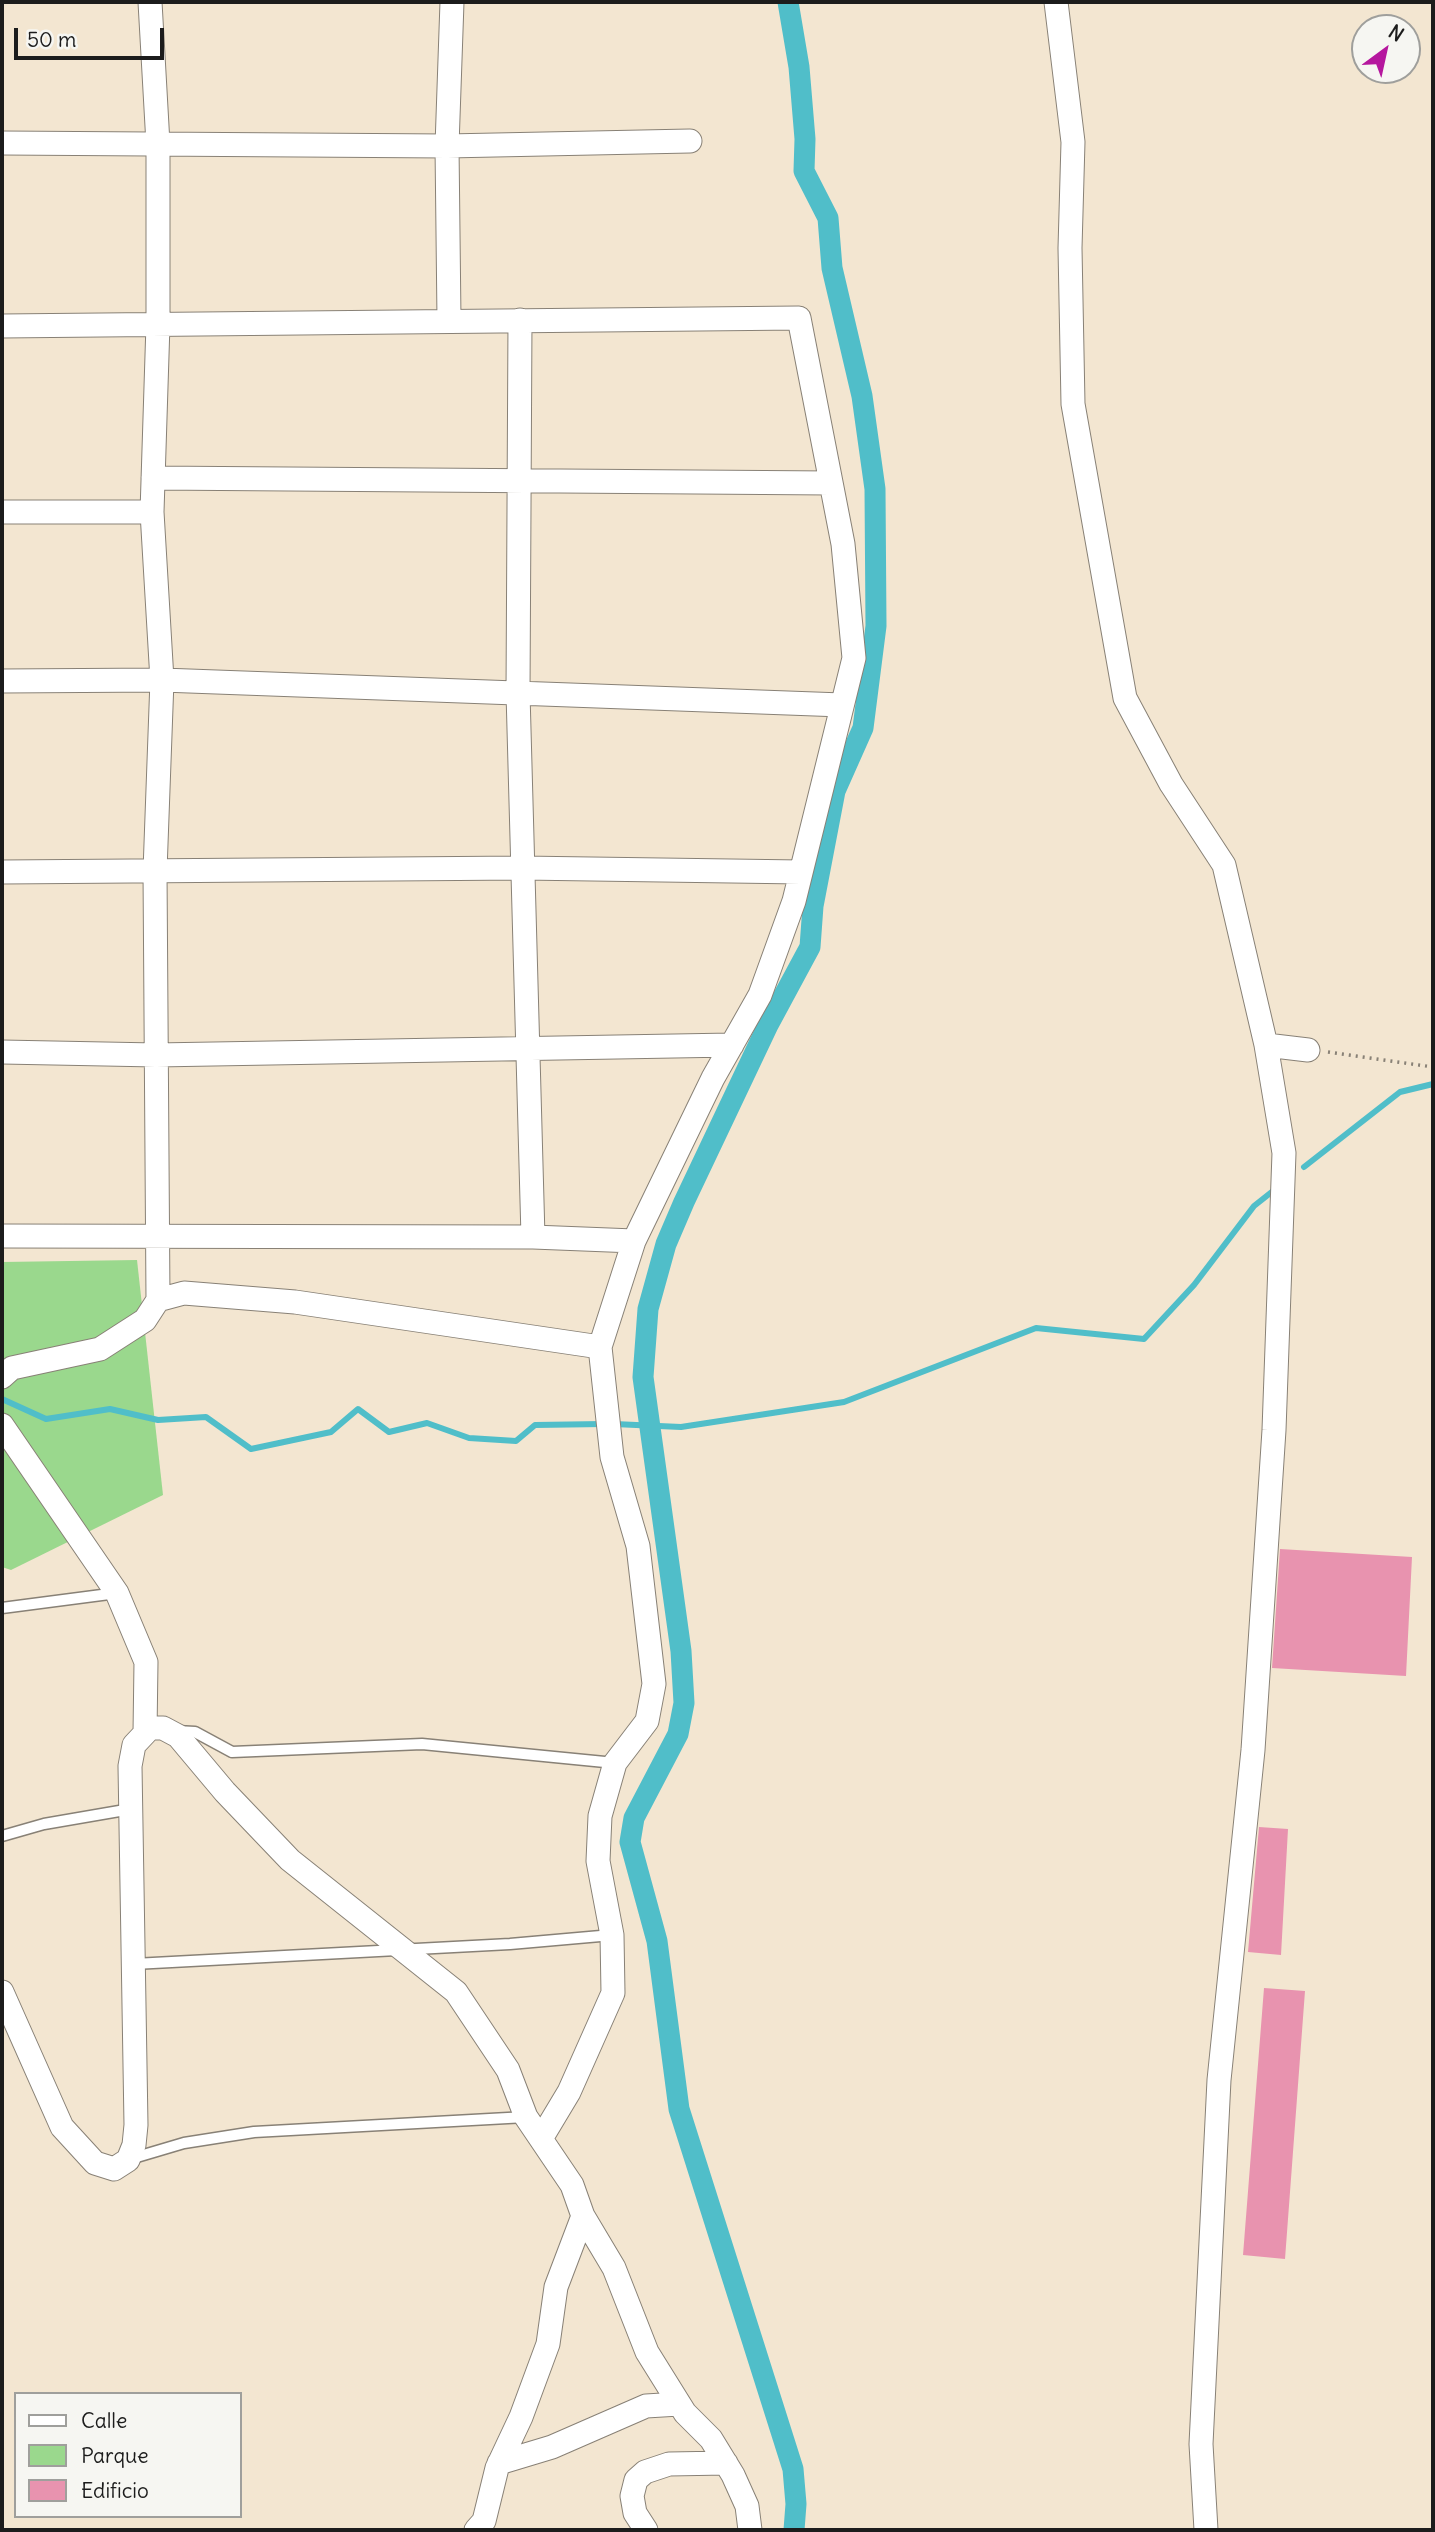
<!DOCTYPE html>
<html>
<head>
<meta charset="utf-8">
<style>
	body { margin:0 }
	#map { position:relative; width:1435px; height:2532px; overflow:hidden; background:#f3e6d1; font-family:Delius,sans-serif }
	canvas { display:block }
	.frame { position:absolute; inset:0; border:4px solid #1c1c1c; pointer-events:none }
	.legend { position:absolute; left:14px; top:2392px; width:228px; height:126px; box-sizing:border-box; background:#f6f6f2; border:2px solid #9f9f9c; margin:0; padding:9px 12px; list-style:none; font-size:21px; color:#1c1c1c }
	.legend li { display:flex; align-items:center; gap:14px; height:35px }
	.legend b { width:35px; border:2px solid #9f9f9c }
	.north { position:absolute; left:1351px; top:14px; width:70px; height:70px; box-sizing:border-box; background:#f6f6f2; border:2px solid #9f9f9c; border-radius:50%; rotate:33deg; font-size:19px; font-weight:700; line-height:28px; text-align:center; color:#1c1c1c }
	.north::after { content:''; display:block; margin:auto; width:24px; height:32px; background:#b5179e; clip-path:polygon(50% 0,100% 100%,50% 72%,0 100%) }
	.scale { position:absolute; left:14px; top:28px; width:150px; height:32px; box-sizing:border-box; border:4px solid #1c1c1c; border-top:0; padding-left:9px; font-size:21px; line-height:24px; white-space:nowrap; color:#1c1c1c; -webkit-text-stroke:5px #f6f6f2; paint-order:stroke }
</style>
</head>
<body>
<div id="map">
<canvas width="1435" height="2532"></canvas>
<div class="frame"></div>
<ul class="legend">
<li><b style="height:9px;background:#fff"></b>Calle</li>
<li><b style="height:19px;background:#9ad88d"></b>Parque</li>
<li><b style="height:19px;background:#e893af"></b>Edificio</li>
</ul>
<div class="north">N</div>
<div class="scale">50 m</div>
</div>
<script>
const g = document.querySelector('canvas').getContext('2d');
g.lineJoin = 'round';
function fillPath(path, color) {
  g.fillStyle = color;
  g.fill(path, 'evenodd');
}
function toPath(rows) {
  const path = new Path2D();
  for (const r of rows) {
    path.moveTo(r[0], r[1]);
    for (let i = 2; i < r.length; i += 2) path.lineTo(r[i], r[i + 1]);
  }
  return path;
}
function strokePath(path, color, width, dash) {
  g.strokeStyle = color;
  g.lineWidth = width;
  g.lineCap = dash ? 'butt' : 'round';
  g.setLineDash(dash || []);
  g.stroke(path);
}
fillPath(toPath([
	[137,1260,163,1495,11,1570,2,1567,2,1262]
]), '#9ad88d');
strokePath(toPath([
	[1304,1167,1400,1092,1433,1084],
	[2,1399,46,1419,110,1409,158,1420,206,1417,251,1449,331,1432,358,1409,389,1432,427,1423,469,1438,516,1441,535,1425,603,1424],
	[614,1424,681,1427,844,1402,1036,1328,1144,1339,1194,1285,1254,1206,1278,1187]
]), '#50bec9', 6);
strokePath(toPath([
	[788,2,799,67,805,139,804,171,828,218,832,268,862,396,875,489,876,626,863,728,835,791,813,906,810,947,768,1025,684,1202,666,1244,648,1309,643,1377,681,1651,684,1703,678,1734,634,1818,630,1842,657,1941,679,2109,793,2469,796,2504,794,2530]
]), '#50bec9', 21);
fillPath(toPath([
	[1280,1549,1412,1557,1406,1676,1272,1668],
	[1259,1827,1288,1829,1281,1955,1248,1952],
	[1264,1988,1305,1991,1285,2259,1243,2255]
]), '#e893af');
const lane = toPath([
	[2,1608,117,1593],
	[176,1731,195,1732,232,1752,422,1744,615,1763],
	[2,1836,44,1824,131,1809],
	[134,1964,510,1944,612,1935],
	[130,2159,184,2143,254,2132,526,2117]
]);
const street = toPath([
	[150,2,158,144,158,324,152,512,162,680,155,871,158,1300,184,1293,295,1302,600,1347],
	[1056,2,1073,142,1070,248,1073,404,1125,698,1171,784,1224,865,1266,1045,1284,1153,1274,1430,1253,1750,1219,2080,1201,2444,1206,2530],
	[2,143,447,146,690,141],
	[449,320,447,146,452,2],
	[520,320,518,693,533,1237],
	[2,326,799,318,843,544,854,658,794,901,760,995,713,1078,634,1241,600,1347,612,1457,638,1546,654,1684,647,1721,615,1763,600,1816,598,1861,612,1935,613,1993,569,2092,542,2137],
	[153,478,831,483],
	[2,512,152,512],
	[2,681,162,680,842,705],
	[2,872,522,868,801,872],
	[1266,1045,1308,1050],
	[2,1052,156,1055,732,1045],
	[2,1236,533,1237,634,1241],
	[2,1377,12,1368,100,1349,145,1320,158,1300],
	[2,1425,117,1593,146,1662,145,1733],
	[2,1992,62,2127,95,2163,114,2169,128,2160,134,2145,136,2125,130,1766,134,1745,150,1728,163,1728,178,1736,225,1792,290,1860,456,1992,508,2070,526,2117,572,2185,583,2216,614,2268,647,2352,685,2413,711,2439,733,2475,747,2506,750,2530],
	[499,2463,552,2447,646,2406,679,2404],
	[476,2530,484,2521,497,2468,521,2417,548,2344,556,2287,583,2216],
	[646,2530,635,2513,632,2496,636,2480,645,2472,669,2464,726,2463]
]);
strokePath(lane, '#888176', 13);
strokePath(street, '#888176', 25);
strokePath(toPath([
	[1328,1052,1433,1067]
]), '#888176', 3.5, [2, 5]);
strokePath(lane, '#fff', 10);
strokePath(street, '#fff', 23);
</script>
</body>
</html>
